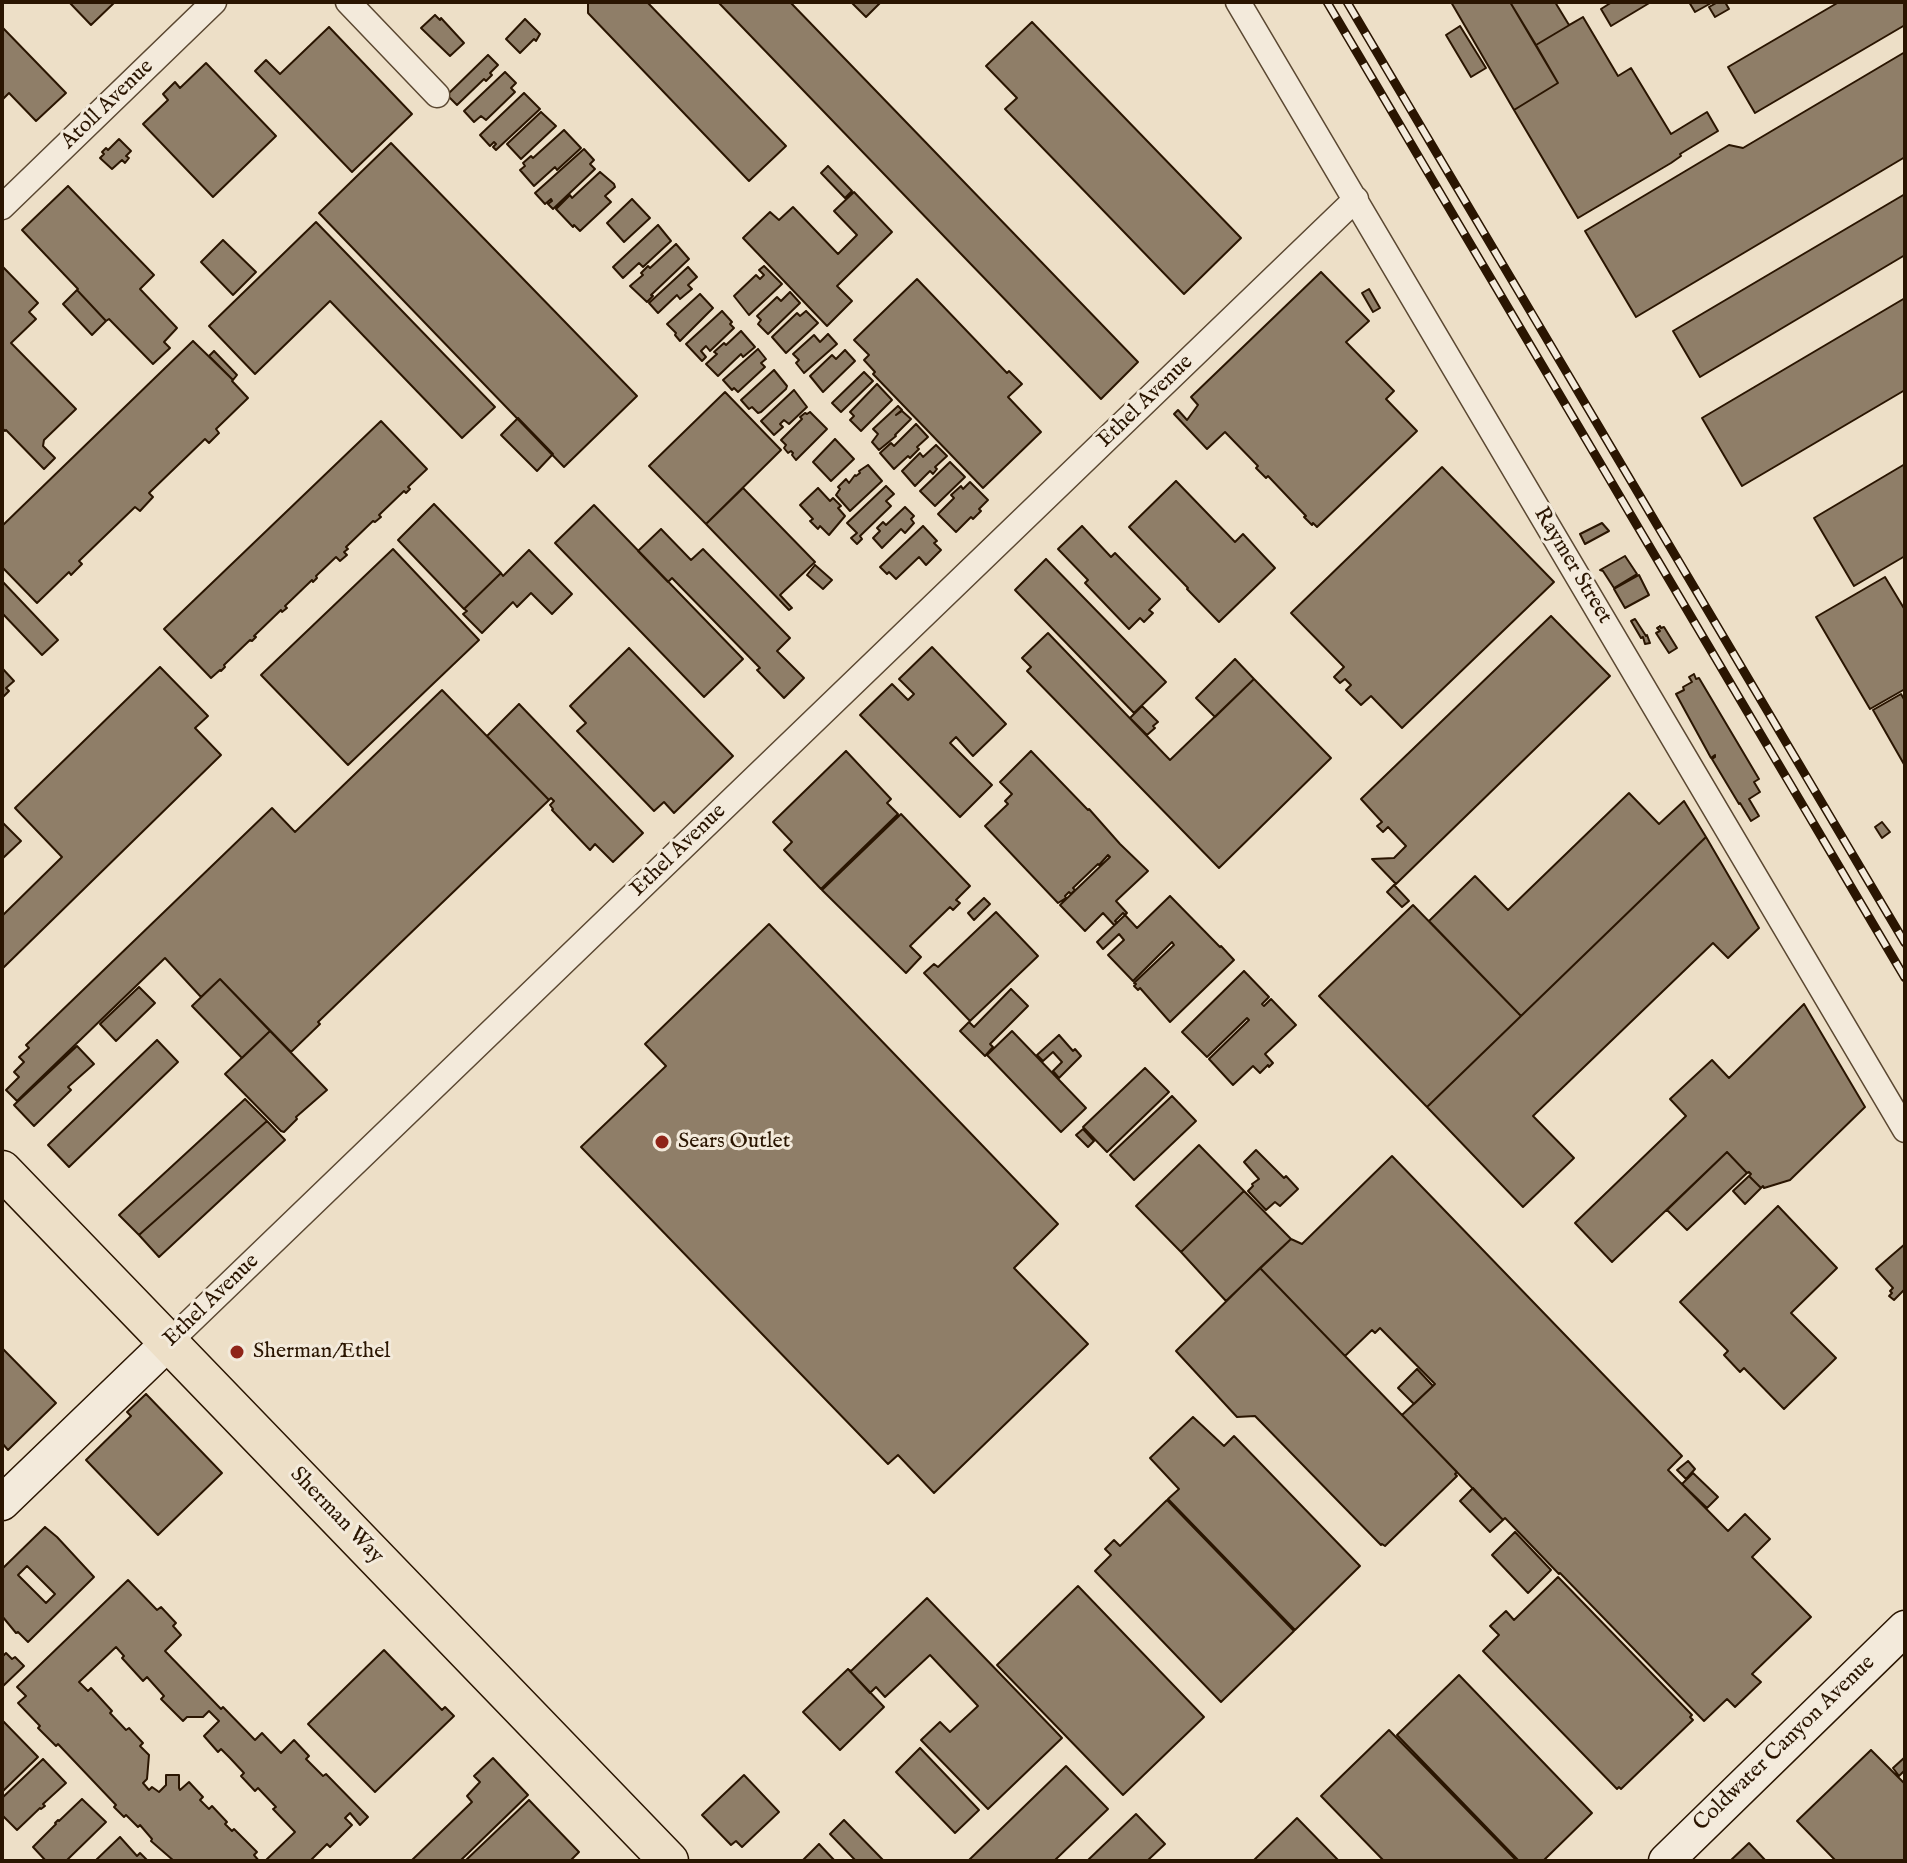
<!DOCTYPE html>
<html>
<head>
<meta charset="utf-8">
<style>
	body { margin:0 }
	#map { position:relative; width:1907px; height:1863px; overflow:hidden; background:#eddfc7; font-family:"IM FELL English",serif }
	canvas { display:block }
	.frame { position:absolute; inset:0; border:4px solid #2a1501; pointer-events:none }
</style>
</head>
<body>
<div id="map">
<canvas width="1907" height="1863"></canvas>
<div class="frame"></div>
</div>
<script>
const g = document.querySelector('canvas').getContext('2d');
g.lineJoin = 'round';
function fillPath(path, color) {
  g.fillStyle = color;
  g.fill(path, 'evenodd');
}
function toPath(rows) {
  const path = new Path2D();
  for (const r of rows) {
    path.moveTo(r[0], r[1]);
    for (let i = 2; i < r.length; i += 2) path.lineTo(r[i], r[i + 1]);
  }
  return path;
}
function strokePath(path, color, width, dash) {
  g.strokeStyle = color;
  g.lineWidth = width;
  g.lineCap = dash ? 'butt' : 'round';
  g.setLineDash(dash || []);
  g.stroke(path);
}
function label(font, color, halo, rows, align = 'center') {
  g.font = font + ' "IM FELL English",serif';
  g.lineWidth = 6;
  g.setLineDash([]);
  g.textBaseline = 'middle';
  g.strokeStyle = halo;
  g.fillStyle = color;
  for (const [text, x, y, turn = 0] of rows) {
    g.save();
    g.translate(x, y);
    g.rotate((+turn || 0) * Math.PI / 180);
    g.textAlign = isNaN(turn) ? turn : align;
    if (halo) g.strokeText(text, 0, 0);
    g.fillText(text, 0, 0);
    g.restore();
  }
}
const building = toPath([
	[69,2,115,2,91,25,69,2],
	[588,2,647,2,786,146,749,181,588,13,588,2],
	[718,2,790,2,1138,362,1101,399,718,2],
	[851,2,881,2,866,17,851,2],
	[1451,2,1510,2,1558,83,1514,110,1451,2],
	[1510,2,1555,2,1569,25,1583,17,1536,45,1510,2],
	[1612,2,1651,2,1611,26,1601,9,1612,2],
	[1689,2,1713,2,1695,12,1689,2],
	[1718,2,1725,2,1729,9,1715,17,1709,7,1718,2],
	[1839,2,1905,2,1905,25,1755,113,1728,67,1839,2],
	[435,15,440,20,441,18,464,43,450,56,421,28,435,15],
	[1583,17,1618,76,1631,68,1671,134,1707,112,1718,131,1680,154,1681,156,1671,163,1578,218,1514,110,1558,83,1536,45,1583,17],
	[525,19,540,34,536,41,534,39,520,53,506,39,525,19],
	[1032,22,1241,238,1184,294,1005,109,1017,98,986,66,1032,22],
	[1460,26,1486,68,1471,77,1446,35,1460,26],
	[2,27,66,93,36,121,9,93,2,100,2,27],
	[329,27,412,114,352,172,255,71,266,60,280,74,329,27],
	[1905,52,1905,157,1636,317,1585,231,1729,145,1743,148,1905,52],
	[488,55,498,65,490,73,492,75,486,81,484,79,457,105,447,95,488,55],
	[206,63,276,136,213,197,143,124,168,100,163,94,175,82,180,88,206,63],
	[505,72,516,83,511,88,515,92,486,120,481,116,474,122,464,111,505,72],
	[524,93,540,109,496,150,493,147,496,144,494,142,490,146,480,135,524,93],
	[541,112,556,126,521,159,507,144,541,112],
	[564,130,581,148,557,170,555,167,534,186,520,170,525,166,523,163,531,156,533,158,564,130],
	[119,139,131,151,126,156,129,158,125,163,122,160,112,169,100,158,104,154,102,152,106,148,108,150,119,139],
	[391,143,637,396,564,467,319,213,391,143],
	[584,149,594,160,590,164,595,169,553,209,548,204,552,201,551,199,545,204,535,193,584,149],
	[828,166,852,191,845,198,821,173,828,166],
	[600,172,614,184,615,187,605,196,611,202,580,231,574,225,573,227,556,209,570,195,572,198,600,172],
	[68,186,154,275,140,289,177,328,164,342,170,348,153,364,109,319,106,321,77,290,78,289,22,230,68,186],
	[854,192,892,232,837,286,852,301,827,326,743,238,770,212,779,220,793,207,838,254,857,235,834,211,854,192],
	[1905,194,1905,255,1700,377,1673,331,1905,194],
	[632,199,650,218,624,242,607,223,632,199],
	[316,222,495,407,462,438,330,301,255,374,209,326,316,222],
	[658,225,671,241,643,267,639,263,623,278,613,267,658,225],
	[223,240,256,272,233,295,201,262,223,240],
	[676,244,689,259,651,295,653,296,647,302,630,286,643,275,641,273,648,266,650,268,676,244],
	[2,266,38,303,29,312,36,319,11,343,76,409,44,440,43,446,55,458,44,469,6,430,5,431,2,428,2,266],
	[764,266,782,284,749,315,734,296,756,275,760,279,764,275,759,270,764,266],
	[688,267,697,277,688,285,692,289,680,299,677,295,658,313,649,303,688,267],
	[1321,272,1369,321,1346,342,1394,391,1386,399,1417,431,1317,527,1313,523,1312,525,1304,517,1306,516,1268,476,1266,478,1256,468,1258,466,1225,432,1207,449,1174,414,1178,410,1187,420,1198,405,1191,397,1321,272],
	[917,279,1007,373,1009,371,1022,384,1008,397,1041,432,983,488,873,374,875,372,864,360,869,355,854,340,917,279],
	[1369,289,1380,308,1373,312,1362,293,1369,289],
	[77,290,106,321,92,335,63,304,77,290],
	[790,292,800,303,768,334,758,324,761,320,757,316,777,297,781,301,790,292],
	[700,294,713,308,680,341,675,335,676,333,667,324,700,294],
	[1905,298,1905,390,1742,486,1702,418,1905,298],
	[722,311,732,322,730,324,734,328,710,351,706,346,701,351,706,357,702,361,686,344,722,311],
	[806,311,818,323,786,353,772,337,797,313,800,316,806,311],
	[741,331,755,347,743,357,741,354,718,376,706,364,717,354,714,352,724,343,726,345,741,331],
	[828,334,837,344,804,373,796,363,799,360,793,354,814,335,820,342,828,334],
	[193,341,233,380,232,381,248,398,216,429,219,433,209,443,205,439,149,493,153,497,140,511,135,507,79,561,82,564,71,575,69,572,37,603,2,567,2,526,193,341],
	[758,349,766,359,761,363,765,367,738,392,734,388,732,390,723,380,758,349],
	[845,350,855,361,823,392,810,376,832,355,836,359,845,350],
	[214,351,237,375,233,380,209,356,214,351],
	[774,370,787,386,786,389,761,412,758,413,752,407,749,409,741,400,774,370],
	[864,372,873,381,841,412,832,403,864,372],
	[877,384,892,400,861,431,850,420,854,416,850,412,877,384],
	[794,390,807,407,789,424,784,420,780,424,783,427,774,435,761,421,794,390],
	[725,392,781,450,706,524,649,466,725,392],
	[898,406,902,410,896,415,902,411,911,419,895,435,896,436,879,450,872,442,878,434,873,429,898,406],
	[810,412,827,429,796,460,792,455,793,453,791,451,788,453,784,448,786,445,781,440,802,419,800,417,805,413,807,414,810,412],
	[518,418,553,454,537,471,501,435,518,418],
	[381,421,427,469,408,487,410,489,406,493,404,491,379,515,381,517,375,522,373,521,346,547,348,549,344,552,347,555,340,561,336,557,316,576,317,578,313,582,312,580,285,606,287,608,282,612,281,610,254,636,256,637,252,641,250,640,224,665,225,667,221,671,220,670,211,678,164,629,381,421],
	[916,424,928,437,917,447,919,449,910,458,908,456,894,469,880,453,891,443,894,446,916,424],
	[835,439,854,459,831,481,813,462,835,439],
	[936,445,947,456,935,467,937,469,933,474,930,471,915,486,902,471,920,453,923,457,936,445],
	[950,462,965,477,935,506,920,491,950,462],
	[1905,464,1905,556,1854,586,1814,518,1905,464],
	[868,465,882,481,850,511,836,495,840,489,838,487,846,479,849,483,855,475,856,476,860,473,859,471,868,465],
	[1442,467,1554,582,1402,728,1371,696,1361,705,1346,690,1351,685,1345,679,1340,683,1334,677,1344,667,1291,613,1442,467],
	[1176,481,1235,542,1243,534,1275,568,1219,622,1187,589,1188,588,1129,527,1176,481],
	[970,482,988,500,979,509,981,511,973,519,971,517,956,532,938,514,954,498,951,495,961,486,963,489,970,482],
	[886,486,894,494,886,501,891,506,860,536,862,539,857,544,851,538,857,533,847,523,886,486],
	[743,488,815,562,780,595,792,608,789,610,706,524,743,488],
	[818,488,830,501,833,498,841,506,838,508,845,516,829,535,820,526,818,529,810,521,813,519,800,505,818,488],
	[434,504,501,573,464,609,398,540,434,504],
	[594,505,743,659,704,697,555,543,594,505],
	[905,507,914,516,911,519,914,523,905,533,901,529,882,548,873,538,880,531,877,528,883,522,886,525,905,507],
	[1602,523,1609,531,1585,544,1580,534,1602,523],
	[923,526,937,541,934,543,941,550,926,565,919,557,896,579,889,572,887,574,880,567,923,526],
	[1082,526,1111,557,1115,553,1160,599,1149,610,1153,613,1144,622,1140,618,1129,629,1085,583,1088,580,1058,549,1082,526],
	[661,529,691,560,703,549,790,638,777,651,804,678,784,698,757,670,760,668,672,578,668,582,638,551,661,529],
	[393,549,479,640,348,765,261,675,393,549],
	[529,550,572,594,552,614,531,593,517,607,513,602,482,633,463,614,467,611,464,609,501,573,503,576,529,550],
	[1625,556,1637,574,1614,588,1603,571,1600,570,1625,556],
	[1046,559,1166,682,1134,713,1015,590,1046,559],
	[815,565,832,580,823,589,807,575,815,565],
	[1639,575,1649,595,1625,608,1614,589,1639,575],
	[1885,577,1905,610,1905,689,1870,709,1816,617,1885,577],
	[2,581,58,640,42,655,2,613,2,581],
	[1551,616,1610,676,1396,884,1372,859,1394,858,1406,846,1388,827,1383,832,1377,826,1382,822,1361,799,1551,616],
	[1635,619,1646,636,1647,635,1650,643,1645,644,1643,637,1641,638,1631,621,1635,619],
	[1660,626,1661,628,1664,627,1677,648,1669,653,1656,633,1660,631,1657,628,1660,626],
	[1048,633,1170,760,1254,679,1331,758,1219,868,1027,671,1031,667,1022,658,1048,633],
	[932,647,1006,724,973,756,956,737,950,743,992,785,960,817,860,715,892,684,908,700,914,694,899,679,932,647],
	[629,648,733,756,674,813,664,802,654,811,577,731,586,723,570,706,629,648],
	[1235,659,1254,679,1215,717,1196,698,1235,659],
	[160,667,208,716,195,728,221,755,2,969,2,916,62,857,15,808,160,667],
	[2,668,14,681,6,688,9,691,2,698,2,668],
	[1694,674,1696,679,1699,678,1759,779,1754,782,1760,792,1749,799,1759,816,1751,821,1740,803,1739,804,1712,759,1715,757,1715,755,1711,758,1676,694,1684,690,1683,687,1692,682,1689,677,1694,674],
	[442,690,549,800,318,1022,320,1024,291,1052,220,979,201,997,165,958,17,1101,6,1090,19,1077,14,1072,24,1062,19,1057,29,1048,26,1045,272,808,295,832,442,690],
	[1901,694,1905,701,1905,766,1873,710,1901,694],
	[519,704,643,833,613,862,595,844,590,850,552,810,553,809,550,805,554,801,551,798,549,800,487,736,519,704],
	[1142,706,1158,722,1153,726,1155,728,1147,735,1130,718,1142,706],
	[846,751,891,799,887,803,898,814,821,889,784,850,792,842,773,822,846,751],
	[1031,751,1088,810,1089,809,1120,844,1148,871,1116,901,1127,913,1125,915,1123,913,1115,921,1117,923,1114,925,1103,913,1085,931,1060,905,1110,857,1108,855,1099,865,1098,864,1073,888,1075,890,1071,894,1069,892,1065,896,1066,898,1058,903,985,826,1008,804,1005,801,1012,794,1000,782,1031,751],
	[1629,793,1659,824,1684,801,1706,837,1521,1016,1429,921,1475,876,1508,910,1629,793],
	[901,814,970,886,956,900,960,903,953,910,950,907,910,946,921,957,906,973,822,890,901,814],
	[2,822,21,841,2,859,2,822],
	[1882,822,1890,832,1882,838,1875,827,1882,822],
	[1706,837,1759,928,1728,958,1713,943,1533,1116,1574,1158,1523,1207,1427,1107,1706,837],
	[1394,885,1409,901,1402,907,1387,892,1394,885],
	[1170,896,1220,947,1221,946,1234,960,1170,1022,1140,988,1138,990,1134,986,1136,984,1134,983,1174,945,1172,942,1133,981,1108,955,1124,940,1119,934,1103,949,1097,942,1125,915,1137,928,1170,896],
	[984,898,990,904,974,920,968,913,984,898],
	[1413,905,1521,1016,1427,1107,1319,996,1413,905],
	[996,912,1038,956,970,1021,924,973,934,964,938,967,996,912],
	[769,924,1058,1224,1014,1268,1088,1344,934,1493,898,1455,888,1464,581,1147,666,1066,645,1044,769,924],
	[1244,971,1269,997,1262,1004,1264,1006,1271,999,1296,1025,1265,1054,1273,1063,1269,1067,1268,1065,1260,1073,1253,1066,1233,1085,1209,1059,1249,1020,1247,1018,1207,1057,1182,1032,1244,971],
	[220,979,270,1031,242,1058,192,1006,220,979],
	[139,987,155,1003,116,1041,100,1024,139,987],
	[1011,989,1028,1006,990,1044,993,1047,985,1056,960,1031,969,1022,974,1027,1011,989],
	[1804,1004,1865,1107,1790,1180,1764,1188,1763,1186,1761,1188,1749,1176,1751,1174,1749,1172,1747,1173,1727,1152,1612,1262,1575,1223,1686,1116,1670,1099,1712,1060,1729,1078,1804,1004],
	[270,1031,327,1090,296,1117,297,1119,284,1132,281,1131,225,1074,270,1031],
	[1012,1031,1086,1108,1061,1132,987,1055,1012,1031],
	[1059,1035,1073,1051,1075,1049,1081,1056,1059,1078,1053,1071,1062,1062,1053,1052,1043,1061,1037,1055,1059,1035],
	[157,1040,178,1062,69,1167,48,1145,157,1040],
	[77,1046,94,1064,68,1087,71,1090,34,1126,14,1105,77,1046],
	[1145,1068,1169,1092,1107,1152,1083,1127,1145,1068],
	[1172,1096,1196,1121,1134,1180,1110,1155,1172,1096],
	[245,1099,267,1121,139,1235,119,1215,245,1099],
	[267,1121,285,1140,159,1257,139,1235,267,1121],
	[1083,1129,1094,1141,1088,1147,1076,1135,1083,1129],
	[1199,1145,1244,1191,1181,1252,1136,1206,1199,1145],
	[1256,1150,1284,1178,1286,1176,1298,1189,1280,1206,1275,1202,1266,1210,1248,1191,1253,1186,1252,1184,1259,1179,1244,1162,1256,1150],
	[1727,1152,1747,1173,1687,1230,1667,1210,1727,1152],
	[1392,1156,1682,1456,1668,1470,1728,1531,1745,1514,1770,1539,1752,1557,1811,1617,1752,1674,1761,1682,1735,1707,1727,1699,1704,1721,1560,1573,1559,1574,1505,1518,1503,1520,1402,1415,1435,1384,1380,1328,1375,1333,1372,1330,1345,1356,1260,1268,1291,1239,1302,1244,1392,1156],
	[1749,1176,1761,1188,1745,1204,1733,1191,1749,1176],
	[1244,1191,1291,1239,1226,1301,1181,1252,1244,1191],
	[1778,1206,1837,1268,1791,1313,1836,1358,1784,1409,1744,1368,1740,1372,1724,1355,1728,1351,1680,1302,1778,1206],
	[1905,1244,1905,1289,1894,1300,1889,1296,1892,1293,1890,1291,1893,1288,1876,1269,1905,1244],
	[1260,1268,1457,1472,1455,1474,1457,1476,1385,1546,1382,1544,1381,1545,1255,1416,1237,1417,1176,1351,1260,1268],
	[2,1348,56,1403,8,1450,2,1443,2,1348],
	[1417,1369,1433,1386,1414,1404,1398,1388,1417,1369],
	[146,1394,222,1473,158,1535,86,1460,131,1416,127,1412,146,1394],
	[1193,1417,1224,1446,1234,1436,1360,1566,1295,1630,1168,1499,1179,1489,1150,1458,1193,1417],
	[1688,1461,1695,1469,1686,1479,1677,1470,1688,1461],
	[1693,1473,1718,1497,1707,1508,1682,1484,1693,1473],
	[1473,1488,1503,1520,1490,1532,1460,1501,1473,1488],
	[1167,1500,1294,1631,1221,1702,1095,1571,1111,1555,1105,1549,1114,1540,1120,1546,1167,1500],
	[45,1527,57,1537,94,1577,28,1642,18,1632,16,1633,2,1616,2,1569,45,1527],
	[27,1566,55,1594,46,1603,18,1575,27,1566],
	[1515,1532,1551,1570,1528,1593,1492,1555,1515,1532],
	[1558,1577,1692,1715,1690,1717,1693,1720,1621,1789,1619,1787,1617,1789,1483,1651,1499,1635,1490,1626,1506,1611,1514,1620,1558,1577],
	[128,1580,157,1610,161,1607,176,1623,173,1626,181,1635,165,1651,221,1709,223,1707,255,1740,262,1733,281,1753,294,1740,309,1756,306,1759,323,1776,326,1774,368,1817,360,1825,350,1813,345,1818,352,1825,330,1847,327,1844,310,1861,265,1861,295,1832,273,1809,276,1807,258,1788,255,1791,241,1776,244,1773,230,1758,221,1749,218,1752,204,1736,219,1721,209,1711,203,1717,187,1717,183,1721,161,1699,164,1696,147,1677,143,1681,122,1658,124,1656,116,1647,79,1682,88,1691,91,1688,112,1711,110,1713,126,1730,129,1728,143,1743,140,1746,149,1755,147,1779,143,1783,149,1790,152,1787,159,1792,166,1785,166,1775,179,1775,179,1788,180,1790,189,1782,203,1797,200,1800,209,1809,212,1806,227,1822,225,1824,232,1831,234,1829,257,1852,254,1855,259,1861,174,1861,151,1841,152,1839,140,1825,138,1827,126,1815,124,1817,114,1807,116,1805,58,1744,56,1746,38,1728,40,1726,18,1703,26,1696,17,1687,128,1580],
	[1078,1586,1204,1717,1123,1795,997,1665,1078,1586],
	[927,1598,1062,1738,988,1809,921,1740,940,1722,950,1732,978,1706,930,1655,885,1697,876,1687,870,1693,848,1669,851,1671,927,1598],
	[384,1650,442,1710,445,1707,454,1716,375,1792,308,1724,384,1650],
	[6,1653,12,1659,15,1657,24,1666,2,1687,2,1657,6,1653],
	[848,1669,884,1707,840,1750,803,1712,848,1669],
	[1459,1675,1592,1813,1543,1861,1519,1861,1397,1735,1459,1675],
	[2,1720,38,1757,2,1792,2,1720],
	[1389,1730,1517,1861,1384,1861,1321,1796,1389,1730],
	[920,1748,979,1810,955,1833,896,1772,920,1748],
	[1871,1750,1905,1784,1905,1861,1836,1861,1797,1821,1871,1750],
	[1905,1757,1905,1770,1899,1776,1893,1768,1905,1757],
	[493,1758,528,1795,460,1861,411,1861,472,1802,467,1796,480,1782,474,1776,493,1758],
	[43,1759,66,1783,43,1804,45,1806,41,1809,40,1808,17,1830,2,1815,2,1798,43,1759],
	[1066,1766,1108,1809,1054,1861,968,1861,1066,1766],
	[744,1775,779,1812,742,1847,736,1841,731,1845,702,1815,744,1775],
	[82,1799,106,1822,66,1861,46,1861,33,1847,56,1824,55,1823,58,1820,59,1821,82,1799],
	[529,1800,579,1852,570,1861,465,1861,529,1800],
	[1136,1814,1165,1844,1147,1861,1087,1861,1136,1814],
	[1297,1818,1339,1861,1253,1861,1297,1818],
	[844,1820,884,1861,856,1861,830,1834,844,1820],
	[120,1837,137,1856,140,1853,148,1861,95,1861,120,1837],
	[1749,1843,1766,1861,1730,1861,1749,1843],
	[819,1844,835,1861,802,1861,819,1844]
]);
fillPath(building, '#8f7e68');
strokePath(building, '#2a1501', 2);
const street = toPath([
	[348,2,437,95],
	[1238,2,1905,1130],
	[2,207,214,2],
	[168,1343,1356,199]
]);
const secondary = toPath([
	[2,1503,168,1343],
	[1666,1861,1905,1628]
]);
const primary = toPath([
	[2,1170,669,1861]
]);
strokePath(street, '#5b4832', 27);
strokePath(secondary, '#2a1501', 37);
strokePath(primary, '#2a1501', 41);
strokePath(street, '#f3eadb', 24);
strokePath(secondary, '#f3eadb', 34);
strokePath(primary, '#eddfc7', 38);
const rail = toPath([
	[1327,2,1905,978],
	[1347,2,1905,943]
]);
strokePath(rail, '#2a1501', 9);
strokePath(rail, '#f3eadb', 6, [18]);
for (const [x, y, r, color] of [
	[662,1142,8,"#8f2418"],
	[237,1352,8,"#8f2418"]
]) {
  const dot = new Path2D();
  dot.arc(x, y, r, 0, 2 * Math.PI);
  g.fillStyle = color;
  g.fill(dot);
  strokePath(dot, '#f3eadb', 3);
}
label('22px', '#2a1501', '#f3eadb', [
	["Atoll Avenue",108,105,-44],
	["Ethel Avenue",1146,402,-44],
	["Raymer Street",1572,566,59],
	["Ethel Avenue",679,851,-44],
	["Ethel Avenue",212,1301,-44],
	["Sherman Way",336,1516,46],
	["Coldwater Canyon Avenue",1785,1744,-44]
]);
label('22px', '#2a1501', '#f3eadb', [
	["Sears Outlet",678,1142],
	["Sherman/Ethel",253,1352]
], 'left');
</script>
</body>
</html>
